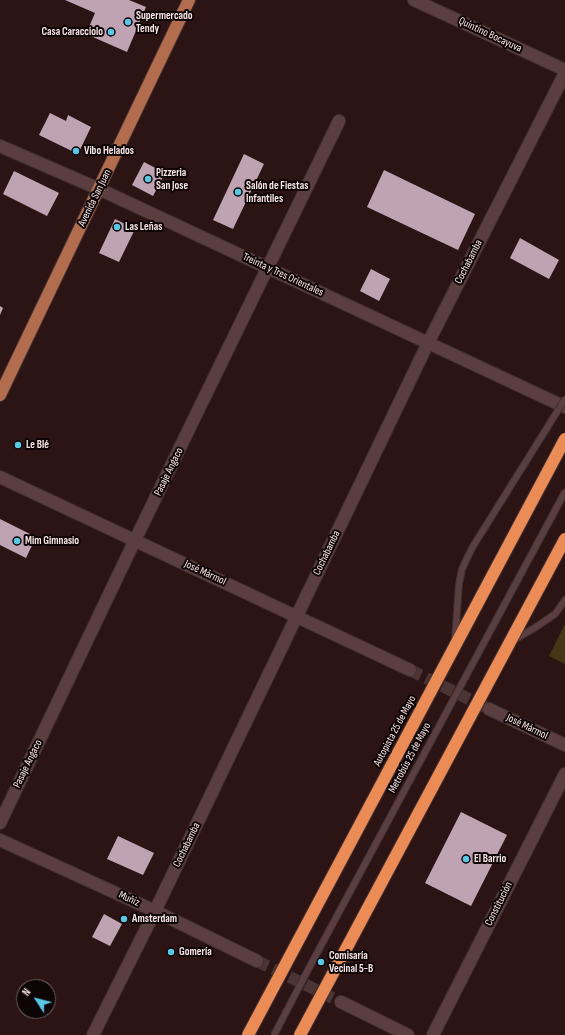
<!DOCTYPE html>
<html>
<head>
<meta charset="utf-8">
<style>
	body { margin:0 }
	#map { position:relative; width:565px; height:1035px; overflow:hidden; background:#2c1415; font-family:"Sofia Sans Condensed",sans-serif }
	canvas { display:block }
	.north { position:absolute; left:16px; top:979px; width:40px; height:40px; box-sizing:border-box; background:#0d0405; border:1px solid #6b5f5f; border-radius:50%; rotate:306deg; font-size:11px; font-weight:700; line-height:16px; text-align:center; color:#f9e7e7 }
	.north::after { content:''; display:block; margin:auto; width:14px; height:18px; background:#5ac8e5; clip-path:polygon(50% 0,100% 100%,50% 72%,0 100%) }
</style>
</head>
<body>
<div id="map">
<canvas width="565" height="1035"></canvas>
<div class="north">N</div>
</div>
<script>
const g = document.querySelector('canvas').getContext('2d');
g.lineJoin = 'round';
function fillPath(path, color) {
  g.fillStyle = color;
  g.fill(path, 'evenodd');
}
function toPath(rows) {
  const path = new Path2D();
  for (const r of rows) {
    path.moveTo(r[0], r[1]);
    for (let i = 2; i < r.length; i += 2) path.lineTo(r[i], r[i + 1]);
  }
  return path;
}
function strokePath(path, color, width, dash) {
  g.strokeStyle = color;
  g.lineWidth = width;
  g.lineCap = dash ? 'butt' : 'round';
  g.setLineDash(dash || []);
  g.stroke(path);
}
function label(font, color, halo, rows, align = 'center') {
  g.font = font + ' "Sofia Sans Condensed",sans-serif';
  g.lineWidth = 4;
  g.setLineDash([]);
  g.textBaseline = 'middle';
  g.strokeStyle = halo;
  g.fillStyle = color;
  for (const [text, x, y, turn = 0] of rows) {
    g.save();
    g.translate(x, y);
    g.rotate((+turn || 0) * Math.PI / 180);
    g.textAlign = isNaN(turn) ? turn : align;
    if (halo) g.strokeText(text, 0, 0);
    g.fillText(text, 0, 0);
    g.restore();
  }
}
fillPath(toPath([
	[565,624,565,664,549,656]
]), '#473615');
fillPath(toPath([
	[65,0,129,0,146,7,127,52,86,34,95,13],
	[50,113,66,121,68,115,91,127,78,154,39,135],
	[244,154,264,164,233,229,213,220],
	[144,162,165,173,153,196,132,185],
	[384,170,475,214,458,250,367,207],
	[14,171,59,193,47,216,3,194],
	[115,219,135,229,119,262,99,253],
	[520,238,559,260,549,279,510,258],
	[371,269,390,279,379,301,360,291],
	[0,306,3,308,0,315],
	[0,519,36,537,26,558,0,545],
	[461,812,507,835,471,906,425,883],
	[118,836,154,853,143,875,107,859],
	[104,914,122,924,110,946,92,937]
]), '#c0a3b2');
strokePath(toPath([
	[410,670,489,709],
	[257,961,341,1002]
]), '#4b3434', 12, [12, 6]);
const service = toPath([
	[514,640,536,627,555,614,565,600]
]);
const minor = toPath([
	[414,0,565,70],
	[99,189,565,407],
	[0,477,410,670],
	[489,709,565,745],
	[0,823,135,540,339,121],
	[0,840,155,911,257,961],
	[341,1002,408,1035],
	[93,1035,155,911,428,343,565,73],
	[433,1035,565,774]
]);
const tertiary = toPath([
	[0,146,99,189]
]);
const primary = toPath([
	[0,395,189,0]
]);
strokePath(service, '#412f31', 8);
strokePath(minor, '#412f31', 14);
strokePath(tertiary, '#412f31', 14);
strokePath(primary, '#412f31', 14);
strokePath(service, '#5b3e3f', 6);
strokePath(minor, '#5b3e3f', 12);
strokePath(tertiary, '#5b3e3f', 12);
strokePath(primary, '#b16d4d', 12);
const serviceBridge = toPath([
	[455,640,459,584,462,569,472,548,565,399],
	[274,1035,309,968,565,492]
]);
const motorwayBridge = toPath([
	[248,1035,565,439],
	[300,1035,565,539]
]);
strokePath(serviceBridge, '#412f31', 8, []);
strokePath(motorwayBridge, '#412f31', 14, []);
strokePath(serviceBridge, '#5b3e3f', 6);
strokePath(motorwayBridge, '#eb8c57', 12);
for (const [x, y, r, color] of [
	[128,22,4,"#5ac8e5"],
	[111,32,4,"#5ac8e5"],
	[76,151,4,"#5ac8e5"],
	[148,179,4,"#5ac8e5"],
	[238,192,4,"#5ac8e5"],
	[117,227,4,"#5ac8e5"],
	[18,445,4,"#5ac8e5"],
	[17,541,4,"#5ac8e5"],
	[466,859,4,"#5ac8e5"],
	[124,919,4,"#5ac8e5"],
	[171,952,4,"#5ac8e5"],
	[321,962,4,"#5ac8e5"]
]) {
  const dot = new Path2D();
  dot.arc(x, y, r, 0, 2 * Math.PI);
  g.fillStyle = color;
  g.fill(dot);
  strokePath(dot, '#0d0405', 1.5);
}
label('bold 11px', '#f9e7e7', '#0d0405', [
	["Supermercado",136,16],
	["Tendy",136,29],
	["Casa Caracciolo",103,32,"right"],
	["Vibo Helados",84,151],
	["Pizzeria",156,173],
	["San Jose",156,186],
	["Salón de Fiestas",246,186],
	["Infantiles",246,199],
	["Las Leñas",125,227],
	["Le Blé",26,445],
	["Mim Gimnasio",25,541],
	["El Barrio",474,859],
	["Amsterdam",132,919],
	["Gomería",179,952],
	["Comisaría",329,956],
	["Vecinal 5-B",329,969]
], 'left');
label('11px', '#f9e7e7', '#0d0405', [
	["Quintino Bocayuva",490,35,25],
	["Avenida San Juan",95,198,-64],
	["Cochabamba",469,262,-63],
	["Treinta y Tres Orientales",283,275,25],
	["Pasaje Angaco",169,472,-64],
	["Cochabamba",327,553,-64],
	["José Mármol",205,573,25],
	["José Mármol",527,727,26],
	["Autopista 25 de Mayo",395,731,-62],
	["Metrobús 25 de Mayo",410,758,-62],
	["Pasaje Angaco",28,764,-64],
	["Cochabamba",187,845,-64],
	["Muñiz",129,899,25],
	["Constitución",499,904,-63]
]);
</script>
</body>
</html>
